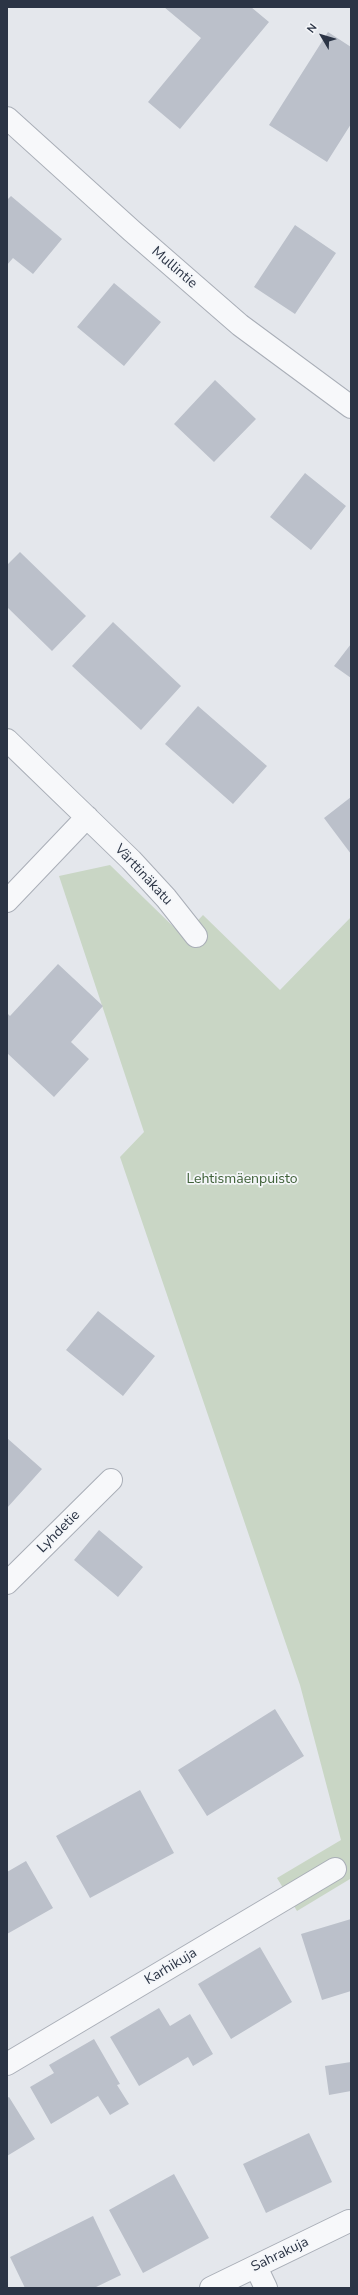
<!DOCTYPE html>
<html>
<head>
<meta charset="utf-8">
<style>
	body { margin:0 }
	#map { position:relative; width:358px; height:2295px; overflow:hidden; background:#e4e7ec; font-family:"Nunito Sans",sans-serif }
	canvas { display:block }
	.frame { position:absolute; inset:0; border:8px solid #2b3445; pointer-events:none }
	.north { position:absolute; left:302px; top:16px; width:40px; height:40px; -webkit-text-stroke:3px #f4f6f9; paint-order:stroke; rotate:308deg; font-size:11px; font-weight:700; line-height:16px; text-align:center; color:#2b3445 }
	.north::after { content:''; display:block; margin:auto; width:14px; height:18px; background:#2b3445; clip-path:polygon(50% 0,100% 100%,50% 72%,0 100%) }
</style>
</head>
<body>
<div id="map">
<canvas width="358" height="2295"></canvas>
<div class="frame"></div>
<div class="north">N</div>
</div>
<script>
const g = document.querySelector('canvas').getContext('2d');
g.lineJoin = 'round';
function fillPath(path, color) {
  g.fillStyle = color;
  g.fill(path, 'evenodd');
}
function toPath(rows) {
  const path = new Path2D();
  for (const r of rows) {
    path.moveTo(r[0], r[1]);
    for (let i = 2; i < r.length; i += 2) path.lineTo(r[i], r[i + 1]);
  }
  return path;
}
function strokePath(path, color, width, dash) {
  g.strokeStyle = color;
  g.lineWidth = width;
  g.lineCap = dash ? 'butt' : 'round';
  g.setLineDash(dash || []);
  g.stroke(path);
}
function label(font, color, halo, rows, align = 'center') {
  g.font = font + ' "Nunito Sans",sans-serif';
  g.lineWidth = 3.5;
  g.setLineDash([]);
  g.textBaseline = 'middle';
  g.strokeStyle = halo;
  g.fillStyle = color;
  for (const [text, x, y, turn = 0] of rows) {
    g.save();
    g.translate(x, y);
    g.rotate((+turn || 0) * Math.PI / 180);
    g.textAlign = isNaN(turn) ? turn : align;
    if (halo) g.strokeText(text, 0, 0);
    g.fillText(text, 0, 0);
    g.restore();
  }
}
fillPath(toPath([
	[110,865,183,936,203,915,280,990,351,917,351,1881,350,1879,297,1911,277,1878,341,1840,300,1685,120,1157,144,1132,59,876]
]), '#c9d6c5');
fillPath(toPath([
	[164,7,251,7,269,22,180,129,148,102,201,38],
	[328,32,351,47,351,124,327,162,269,125],
	[11,196,62,239,33,274,13,258,7,265,7,200],
	[295,225,336,253,295,314,254,287],
	[114,283,161,322,124,366,77,327],
	[215,380,256,419,214,462,174,424],
	[305,473,346,506,311,550,270,517],
	[20,552,86,616,52,651,7,607,7,565],
	[113,622,181,686,141,730,72,666],
	[351,644,351,678,334,666],
	[198,706,267,766,233,804,165,744],
	[351,797,351,854,324,818],
	[58,964,103,1006,71,1042,89,1059,54,1097,7,1053,7,1013,10,1016],
	[98,1311,155,1356,123,1396,66,1350],
	[7,1438,42,1469,7,1508],
	[99,1530,143,1567,118,1597,74,1560],
	[275,1709,304,1756,207,1816,178,1770],
	[140,1790,174,1853,90,1898,56,1836],
	[26,1861,53,1908,7,1934,7,1872],
	[351,1919,351,1991,322,2000,301,1934],
	[260,1947,292,2002,231,2039,198,1984],
	[159,2008,170,2026,190,2014,213,2054,193,2066,188,2057,139,2086,110,2037],
	[94,2039,120,2084,117,2085,129,2104,110,2115,98,2096,51,2124,30,2087,54,2073,49,2065],
	[351,2062,351,2091,329,2095,325,2066],
	[9,2097,35,2139,7,2156,7,2098],
	[309,2133,332,2182,266,2213,243,2164],
	[174,2174,209,2238,143,2273,109,2210],
	[93,2216,121,2275,94,2288,25,2288,10,2257]
]), '#bbc0ca');
const minor = toPath([
	[7,118,132,231,240,325,351,407],
	[7,740,131,860,166,898,196,936],
	[7,901,87,817],
	[7,1583,111,1480],
	[7,2064,335,1869],
	[256,2267,266,2288],
	[211,2288,349,2221]
]);
strokePath(minor, '#a9aeb7', 24);
strokePath(minor, '#f7f8fa', 22);
label('14px', '#2b3445', '#f4f6f9', [
	["Mullintie",174,268,41],
	["Värttinäkatu",143,875,47],
	["Lyhdetie",59,1532,-45],
	["Karhikuja",171,1967,-31],
	["Sahrakuja",280,2255,-26]
]);
label('14px', '#3f6138', '#f4f6f9', [
	["Lehtismäenpuisto",242,1180]
]);
</script>
</body>
</html>
